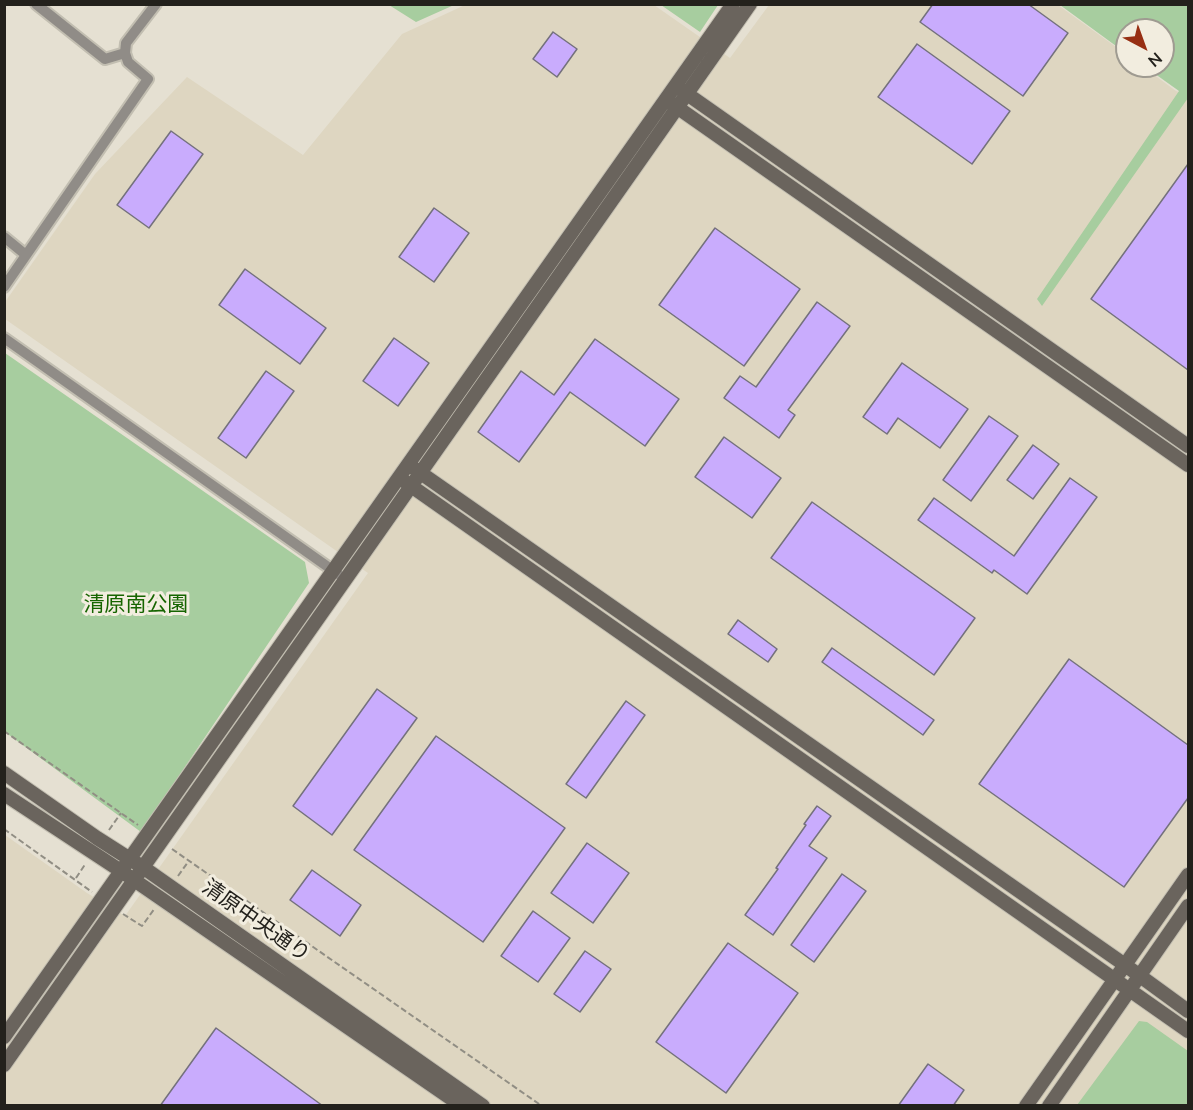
<!DOCTYPE html>
<html>
<head>
<meta charset="utf-8">
<style>
	body { margin:0 }
	#map { position:relative; width:1193px; height:1110px; overflow:hidden; background:#e5e0d2; font-family:Mulish,sans-serif }
	canvas { display:block }
	.frame { position:absolute; inset:0; border:6px solid #23211c; pointer-events:none }
	.north { position:absolute; left:1115px; top:18px; width:60px; height:60px; box-sizing:border-box; background:#f2eddf; border:2px solid #9f9b91; border-radius:50%; rotate:139deg; font-size:16px; font-weight:700; line-height:24px; text-align:center; color:#23211c }
	.north::after { content:''; display:block; margin:auto; width:21px; height:27px; background:#972f13; clip-path:polygon(50% 0,100% 100%,50% 72%,0 100%) }
</style>
</head>
<body>
<div id="map">
<canvas width="1193" height="1110"></canvas>
<div class="frame"></div>
<div class="north">N</div>
</div>
<script>
const g = document.querySelector('canvas').getContext('2d');
g.lineJoin = 'round';
function fillPath(path, color) {
  g.fillStyle = color;
  g.fill(path, 'evenodd');
}
function toPath(rows) {
  const path = new Path2D();
  for (const r of rows) {
    path.moveTo(r[0], r[1]);
    for (let i = 2; i < r.length; i += 2) path.lineTo(r[i], r[i + 1]);
  }
  return path;
}
function strokePath(path, color, width, dash) {
  g.strokeStyle = color;
  g.lineWidth = width;
  g.lineCap = dash ? 'butt' : 'round';
  g.setLineDash(dash || []);
  g.stroke(path);
}
function label(font, color, halo, rows, align = 'center') {
  g.font = font + ' Mulish,"Noto Sans JP",sans-serif';
  g.lineWidth = 6;
  g.setLineDash([]);
  g.textBaseline = 'middle';
  g.strokeStyle = halo;
  g.fillStyle = color;
  for (const [text, x, y, turn = 0] of rows) {
    g.save();
    g.translate(x, y);
    g.rotate((+turn || 0) * Math.PI / 180);
    g.textAlign = isNaN(turn) ? turn : align;
    if (halo) g.strokeText(text, 0, 0);
    g.fillText(text, 0, 0);
    g.restore();
  }
}
fillPath(toPath([
	[465,5,654,5,730,58,769,5,1058,5,1127,55,1127,66,1142,66,1176,91,1188,95,1188,1105,5,1105,5,835,87,893,125,916,368,573,5,319,5,302,95,174,187,77,303,155,402,34]
]), '#ded6c1');
fillPath(toPath([
	[389,5,454,5,416,22],
	[661,5,718,5,700,32],
	[1060,5,1188,5,1188,98,1042,306,1037,299,1179,91,1144,66,1163,66,1163,30,1127,30,1127,54],
	[5,353,305,562,309,583,141,832,5,732],
	[1139,1021,1147,1022,1188,1051,1188,1105,1077,1105]
]), '#a7cd9f');
const building = toPath([
	[933,4,1028,4,1068,33,1023,96,920,22,933,4],
	[553,32,577,49,557,77,533,59,553,32],
	[917,44,1010,111,972,164,878,97,917,44],
	[171,131,203,154,149,228,117,205,171,131],
	[1188,164,1188,370,1091,299,1188,164],
	[434,208,469,233,434,282,399,257,434,208],
	[715,228,800,289,744,366,659,305,715,228],
	[245,269,326,328,300,364,219,305,245,269],
	[817,302,850,326,788,410,795,415,779,438,724,398,740,376,756,387,817,302],
	[394,338,429,363,398,406,363,381,394,338],
	[595,339,679,399,645,446,570,392,519,462,478,432,521,371,554,395,595,339],
	[902,363,968,409,940,448,898,418,887,434,863,417,902,363],
	[266,371,294,391,246,458,218,438,266,371],
	[989,416,1018,436,971,501,943,480,989,416],
	[724,437,781,478,752,518,695,477,724,437],
	[1033,445,1059,464,1033,499,1007,480,1033,445],
	[1070,478,1097,497,1027,594,994,570,992,573,918,520,934,498,1014,556,1070,478],
	[812,502,975,618,934,675,771,558,812,502],
	[738,620,777,649,768,662,728,634,738,620],
	[832,648,934,720,923,735,822,662,832,648],
	[1069,659,1188,745,1188,798,1124,887,979,784,1069,659],
	[377,689,417,718,332,835,293,806,377,689],
	[626,701,645,715,586,798,566,784,626,701],
	[436,736,565,828,483,942,354,850,436,736],
	[817,806,831,816,809,846,827,858,773,935,745,915,778,869,776,868,806,825,804,824,817,806],
	[587,843,629,873,593,923,551,893,587,843],
	[312,870,361,905,340,936,290,900,312,870],
	[842,874,866,891,814,962,791,945,842,874],
	[533,911,570,938,538,982,501,956,533,911],
	[728,943,798,993,726,1093,656,1042,728,943],
	[585,951,611,969,580,1012,554,994,585,951],
	[216,1028,323,1106,160,1106,216,1028],
	[928,1064,964,1090,953,1106,898,1106,928,1064]
]);
fillPath(building, '#c9acfd');
strokePath(building, '#74717d', 1.5);
const street = toPath([
	[36,4,105,59,125,53],
	[4,237,26,255],
	[4,287,148,79,128,62,125,53,126,43,156,4],
	[4,338,338,574]
]);
const secondary = toPath([
	[680,89,1188,446],
	[671,103,1188,465],
	[415,469,1125,965,1188,1011],
	[404,481,1188,1031],
	[4,773,97,838,144,868,483,1106],
	[4,794,121,871,462,1106],
	[4,1037,733,4],
	[4,1065,750,4],
	[1026,1106,1188,875],
	[1049,1106,1188,906]
]);
strokePath(street, '#c2beb1', 14);
strokePath(secondary, '#c2beb1', 16);
strokePath(toPath([
	[4,731,138,825],
	[4,829,92,892],
	[109,830,121,813],
	[172,849,542,1106],
	[178,876,188,862],
	[76,878,86,863],
	[123,914,142,926,155,908]
]), '#918e84', 2, [6, 3]);
strokePath(street, '#908c87', 10);
strokePath(secondary, '#6a645d', 14);
label('21px', '#166500', '#f2eddf', [
	["清原南公園",136,605]
]);
label('21px', '#23211c', '#f2eddf', [
	["清原中央通り",256,921,35]
]);
</script>
</body>
</html>
